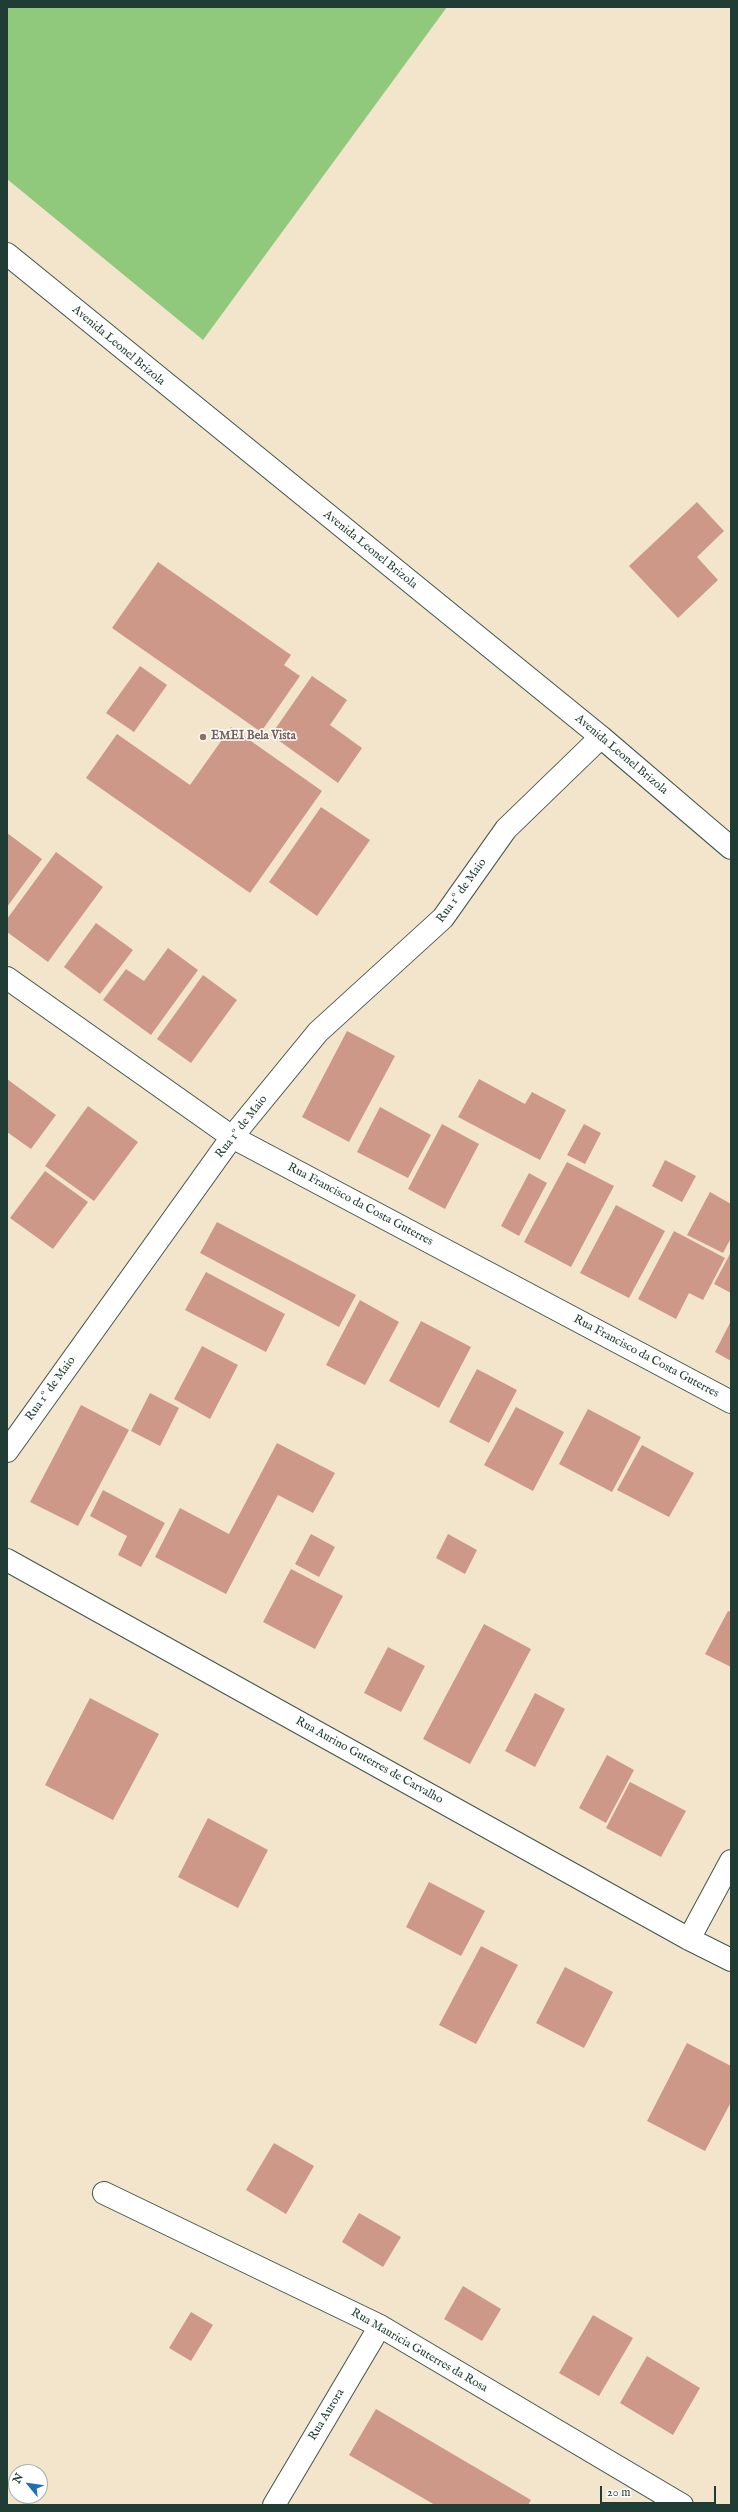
<!DOCTYPE html>
<html>
<head>
<meta charset="utf-8">
<style>
	body { margin:0 }
	#map { position:relative; width:738px; height:2512px; overflow:hidden; background:#f2e5cb; font-family:"IM FELL English",serif }
	canvas { display:block }
	.frame { position:absolute; inset:0; border:8px solid #1f3d34; pointer-events:none }
	.north { position:absolute; left:8px; top:2464px; width:40px; height:40px; box-sizing:border-box; background:#fff; border:1px solid #a5b1ae; border-radius:50%; rotate:299deg; font-size:11px; font-weight:700; line-height:16px; text-align:center; color:#1f3d34 }
	.north::after { content:''; display:block; margin:auto; width:14px; height:18px; background:#1f6fb2; clip-path:polygon(50% 0,100% 100%,50% 72%,0 100%) }
	.scale { position:absolute; left:600px; top:2486px; width:116px; height:18px; box-sizing:border-box; border:2px solid #1f3d34; border-top:0; padding-left:5px; font-size:12px; line-height:14px; white-space:nowrap; color:#1f3d34; -webkit-text-stroke:3px #fff; paint-order:stroke }
</style>
</head>
<body>
<div id="map">
<canvas width="738" height="2512"></canvas>
<div class="frame"></div>
<div class="north">N</div>
<div class="scale">20 m</div>
</div>
<script>
const g = document.querySelector('canvas').getContext('2d');
g.lineJoin = 'round';
function fillPath(path, color) {
  g.fillStyle = color;
  g.fill(path, 'evenodd');
}
function toPath(rows) {
  const path = new Path2D();
  for (const r of rows) {
    path.moveTo(r[0], r[1]);
    for (let i = 2; i < r.length; i += 2) path.lineTo(r[i], r[i + 1]);
  }
  return path;
}
function strokePath(path, color, width, dash) {
  g.strokeStyle = color;
  g.lineWidth = width;
  g.lineCap = dash ? 'butt' : 'round';
  g.setLineDash(dash || []);
  g.stroke(path);
}
function label(font, color, halo, rows, align = 'center') {
  g.font = font + ' "IM FELL English",serif';
  g.lineWidth = 3;
  g.setLineDash([]);
  g.textBaseline = 'middle';
  g.strokeStyle = halo;
  g.fillStyle = color;
  for (const [text, x, y, turn = 0] of rows) {
    g.save();
    g.translate(x, y);
    g.rotate((+turn || 0) * Math.PI / 180);
    g.textAlign = isNaN(turn) ? turn : align;
    if (halo) g.strokeText(text, 0, 0);
    g.fillText(text, 0, 0);
    g.restore();
  }
}
fillPath(toPath([
	[7,7,447,7,203,340,7,179]
]), '#90c97c');
fillPath(toPath([
	[697,502,724,531,697,557,718,580,678,618,629,566],
	[158,562,291,655,284,665,300,676,261,732,112,628],
	[140,666,167,685,134,732,106,713],
	[312,676,347,700,330,725,362,748,338,783,271,735],
	[231,727,322,791,250,893,86,778,117,734,190,785],
	[321,807,370,840,317,916,269,882],
	[7,833,42,859,7,907],
	[56,852,103,887,48,962,7,932,7,919],
	[96,923,133,950,100,994,64,967],
	[168,948,198,970,151,1035,103,1000,126,969,144,981],
	[203,975,237,1000,191,1063,157,1039],
	[347,1031,395,1056,349,1142,302,1117],
	[7,1079,56,1115,31,1149,7,1132],
	[479,1079,525,1104,532,1092,566,1110,540,1160,458,1117],
	[88,1106,138,1142,94,1201,45,1166],
	[380,1107,431,1135,408,1178,357,1152],
	[442,1124,479,1144,445,1209,408,1189],
	[584,1124,601,1133,585,1164,567,1155],
	[665,1160,696,1176,682,1202,652,1186],
	[567,1162,614,1186,571,1267,524,1242],
	[45,1171,88,1202,53,1249,10,1218],
	[529,1173,547,1183,519,1236,501,1226],
	[710,1192,731,1204,731,1238,723,1253,687,1235],
	[616,1205,665,1231,629,1298,580,1273],
	[217,1222,356,1295,339,1327,200,1253],
	[674,1231,725,1258,703,1300,689,1293,676,1319,638,1299],
	[731,1252,731,1293,714,1284],
	[206,1272,285,1314,266,1352,185,1310],
	[360,1300,399,1322,365,1385,326,1365],
	[421,1321,471,1347,439,1408,389,1381],
	[731,1321,731,1361,715,1352],
	[202,1346,238,1365,210,1419,174,1399],
	[477,1369,517,1390,489,1443,449,1422],
	[150,1393,179,1408,160,1446,131,1431],
	[81,1405,129,1430,78,1526,30,1502],
	[516,1407,564,1432,533,1491,484,1465],
	[588,1409,641,1437,612,1492,559,1464],
	[277,1443,335,1473,313,1513,278,1495,226,1594,155,1557,180,1508,229,1534],
	[642,1445,694,1473,669,1517,617,1490],
	[103,1490,165,1523,141,1567,118,1555,127,1536,90,1516],
	[311,1534,335,1547,319,1577,295,1564],
	[448,1534,477,1550,465,1574,436,1558],
	[291,1569,343,1596,315,1649,263,1622],
	[728,1611,731,1612,731,1667,705,1654],
	[484,1624,531,1649,470,1764,423,1739],
	[388,1647,425,1666,401,1712,364,1693],
	[535,1693,565,1709,535,1767,505,1751],
	[90,1698,159,1734,113,1820,45,1785],
	[607,1755,634,1770,606,1823,579,1808],
	[630,1782,686,1811,661,1857,606,1828],
	[208,1818,268,1850,238,1908,178,1877],
	[429,1882,485,1911,461,1956,406,1927],
	[481,1946,518,1965,476,2044,439,2025],
	[565,1967,613,1992,584,2048,536,2023],
	[687,2043,731,2066,731,2102,705,2151,647,2121],
	[274,2143,314,2166,286,2214,246,2190],
	[359,2213,401,2237,383,2267,342,2242],
	[463,2286,501,2309,482,2341,444,2319],
	[191,2312,213,2325,191,2361,169,2348],
	[593,2315,633,2338,599,2396,559,2373],
	[647,2356,700,2388,673,2435,620,2403],
	[376,2409,531,2500,528,2505,435,2505,349,2455]
]), '#ce9888');
const minor = toPath([
	[7,254,601,737,731,848],
	[7,978,232,1137,731,1402],
	[7,1451,232,1137,318,1032,443,918,506,829,601,737],
	[7,1560,689,1939,731,1960],
	[689,1939,731,1861],
	[104,2193,380,2326,682,2505],
	[274,2505,380,2326]
]);
strokePath(minor, '#3f564b', 24);
strokePath(minor, '#fff', 22);
for (const [x, y, r, color] of [
	[203,737,4,"#8d6e63"]
]) {
  const dot = new Path2D();
  dot.arc(x, y, r, 0, 2 * Math.PI);
  g.fillStyle = color;
  g.fill(dot);
  strokePath(dot, '#fff', 1.5);
}
label('12px', '#1f3d34', '#fff', [
	["Avenida Leonel Brizola",118,346,40],
	["Avenida Leonel Brizola",370,550,39],
	["Avenida Leonel Brizola",621,755,40],
	["Rua 1º de Maio",462,891,-54],
	["Rua 1º de Maio",242,1127,-52],
	["Rua Francisco da Costa Guterres",360,1205,28],
	["Rua Francisco da Costa Guterres",646,1357,28],
	["Rua 1º de Maio",51,1389,-54],
	["Rua Aurino Guterres de Carvalho",369,1761,29],
	["Rua Mauricia Guterres da Rosa",419,2351,30],
	["Rua Aurora",327,2415,-59]
]);
label('bold 12px', '#785e54', '#fff', [
	["EMEI Bela Vista",211,737]
], 'left');
</script>
</body>
</html>
